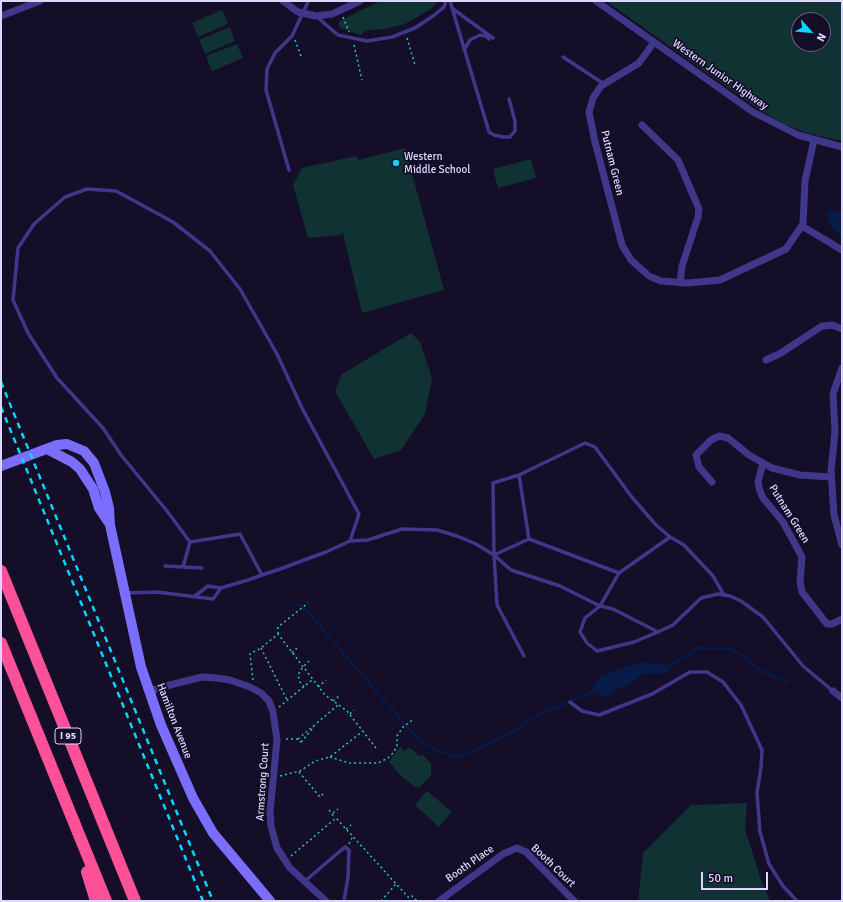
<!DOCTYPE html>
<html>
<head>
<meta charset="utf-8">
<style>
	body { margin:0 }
	#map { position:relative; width:843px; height:902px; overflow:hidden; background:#150e29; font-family:Signika,sans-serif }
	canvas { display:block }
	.frame { position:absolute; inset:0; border:2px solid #ded6ff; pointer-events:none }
	.north { position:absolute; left:791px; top:12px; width:40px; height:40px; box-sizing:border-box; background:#150e29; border:1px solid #655e7f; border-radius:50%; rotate:117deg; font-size:11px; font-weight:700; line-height:16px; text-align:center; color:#ded6ff }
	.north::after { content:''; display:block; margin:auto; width:14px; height:18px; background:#02d5ff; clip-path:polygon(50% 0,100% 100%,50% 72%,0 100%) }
	.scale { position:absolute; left:701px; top:872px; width:67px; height:18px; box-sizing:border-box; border:2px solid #ded6ff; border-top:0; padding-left:5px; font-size:12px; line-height:14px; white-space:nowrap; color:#ded6ff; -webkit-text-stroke:3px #150e29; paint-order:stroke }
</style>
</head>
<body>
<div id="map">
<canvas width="843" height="902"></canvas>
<div class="frame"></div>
<div class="north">N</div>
<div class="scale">50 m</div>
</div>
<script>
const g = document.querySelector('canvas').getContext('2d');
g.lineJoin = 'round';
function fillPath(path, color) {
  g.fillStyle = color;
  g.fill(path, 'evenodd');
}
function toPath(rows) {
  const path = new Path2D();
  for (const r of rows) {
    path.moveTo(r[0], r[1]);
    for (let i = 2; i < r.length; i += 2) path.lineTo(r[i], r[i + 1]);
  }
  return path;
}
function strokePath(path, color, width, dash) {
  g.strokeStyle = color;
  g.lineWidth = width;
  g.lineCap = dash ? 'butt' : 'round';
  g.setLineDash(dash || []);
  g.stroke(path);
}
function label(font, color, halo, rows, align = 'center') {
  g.font = font + ' Signika,sans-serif';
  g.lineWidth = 3.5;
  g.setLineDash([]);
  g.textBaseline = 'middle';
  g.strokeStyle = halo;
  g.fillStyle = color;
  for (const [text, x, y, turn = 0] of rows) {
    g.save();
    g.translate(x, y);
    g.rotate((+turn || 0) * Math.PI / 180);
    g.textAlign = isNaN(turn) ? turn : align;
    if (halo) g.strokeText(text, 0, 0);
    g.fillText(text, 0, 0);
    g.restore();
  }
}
fillPath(toPath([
	[381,1,438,1,431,9,405,24,384,29,367,30,360,35,341,28,338,24,341,20],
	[606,1,842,1,842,141,807,133,784,124,758,109],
	[799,20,823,20,823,44,799,44],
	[222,10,228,24,198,37,192,23],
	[230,27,235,41,205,54,199,40],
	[237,44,243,58,212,71,206,56],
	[405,148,444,290,362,313,343,233,340,235,308,238,293,185,302,168,356,156,359,160],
	[531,159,536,178,498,188,493,169],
	[411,333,420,342,432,378,425,414,401,450,374,459,335,391,342,374],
	[400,747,405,751,408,748,412,749,419,756,423,755,431,764,431,775,420,787,415,787,401,776,389,762],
	[427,791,452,812,439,827,415,805],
	[747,803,745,829,760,877,770,901,638,901,643,853,691,805]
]), '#113233');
fillPath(toPath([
	[830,210,842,212,842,238,828,222,827,213],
	[643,662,668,666,670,668,667,672,659,674,648,673,640,676,633,682,612,692,610,696,604,697,594,692,592,688,599,677,616,670]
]), '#071b49');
strokePath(toPath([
	[294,602,306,610,416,737,434,749,456,757,473,751,513,732,538,715,596,690],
	[667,668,697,648,731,649,748,659,760,670,788,683]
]), '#071b49', 2.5);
strokePath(toPath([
	[343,17,349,32],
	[407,38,415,65],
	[295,40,302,59],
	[354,45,362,80],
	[278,634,278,627,308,603],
	[261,648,287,700],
	[292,653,298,647],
	[253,680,250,654,261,648,278,634,325,695,347,711,376,748],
	[304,687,300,682,298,675,302,668,309,661],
	[318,687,326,680],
	[333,701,339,696],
	[279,707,312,680],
	[350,714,354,710],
	[286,739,298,739,302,743],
	[298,739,338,705],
	[301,742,314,727,313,726],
	[330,757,349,763,378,763,388,758,394,752,397,745,397,736,403,727,414,719],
	[299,772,320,797,324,793],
	[280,776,300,771,315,761,330,757,363,731],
	[329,810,335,818],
	[333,813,338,809],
	[346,829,351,825],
	[349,844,353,836],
	[291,856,336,818,409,898,412,896,417,901],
	[381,901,396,884]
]), '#29c0c1', 1.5, [2, 3]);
strokePath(toPath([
	[450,1,489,132,494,135,503,137,510,137,515,131,515,121,509,99],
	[453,9,493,38],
	[317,17,338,35,367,41,392,37,415,28,433,16,444,7,446,1],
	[464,50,470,40,480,35,486,36,489,39],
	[563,57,604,84],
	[289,170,266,90,267,69,275,53,292,36,308,2],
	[519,475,493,483,494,555,497,605,524,656],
	[529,539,619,573],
	[350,541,368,540,402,529,437,530,457,536,476,544,494,555,511,570,560,586,600,606,619,573,670,537],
	[494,555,529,539,519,475,585,443,595,447,631,496,656,525,670,537,684,545,713,576,724,595],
	[165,566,202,568],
	[183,567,190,542],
	[126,593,157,592,213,599,221,588],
	[195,596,208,586,221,588,248,580,262,575,280,569,326,552,350,541,359,514,302,408,277,354,240,289,210,251,173,222,116,191,87,189,65,197,34,224,18,248,13,300,28,333,57,378,103,428,121,455,167,511,190,542,240,534,262,575],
	[658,632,613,609,600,606,585,618,580,632,587,643,597,651,634,642,658,632,673,625,701,598,718,594,730,596,741,601,763,617,803,666,833,691],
	[570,702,582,711,599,715,652,694,690,672,707,672,723,682,741,705,762,750,761,767,757,793,760,832,769,864,783,886,797,901],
	[305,881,345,847,349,850,348,877,344,901]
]), '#40378a', 3.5);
strokePath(toPath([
	[283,1,298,12,316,16,332,14,360,1],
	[596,1,753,112,798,135,842,147],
	[1,16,40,1],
	[654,42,639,63,601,86,593,98,589,112,595,142,622,245,631,260,649,276,661,281,688,283,720,280,786,249,803,224,805,181,814,140],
	[642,125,678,160,699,209,698,217,682,266,680,283],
	[802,226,842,250],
	[766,360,781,353,822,326,832,325,842,329],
	[842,368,833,394,835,432,831,471,834,515,842,545],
	[763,463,758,482,760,491,763,498,783,522,802,557,800,582,802,592,827,624,832,624,842,619],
	[712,482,699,467,696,455,711,440,719,436,728,438,749,455,772,468,800,475,831,477],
	[833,691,842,698],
	[150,692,158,688,202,677,216,678,230,680,250,687,261,693,269,701,273,712,277,740,270,812,271,826,277,848,290,868,326,901],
	[439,901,503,854,517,848,526,852,574,901]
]), '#40378a', 7);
strokePath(toPath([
	[47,449,72,462,80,469,93,489,99,508,109,523],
	[1,466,57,445,67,444,84,451,94,463,105,492,109,508,110,525,141,667,161,725,193,798,213,833,270,901]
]), '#7b6dff', 10);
strokePath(toPath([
	[1,571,135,901],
	[1,643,106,901],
	[87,872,96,901]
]), '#ff5199', 12);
strokePath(toPath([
	[1,382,213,901],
	[1,407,203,901]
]), '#02d5ff', 2.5, [6, 5]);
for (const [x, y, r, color] of [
	[396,163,4,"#02d5ff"]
]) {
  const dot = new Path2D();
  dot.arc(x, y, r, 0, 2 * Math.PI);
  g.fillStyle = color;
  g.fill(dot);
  strokePath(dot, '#150e29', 1.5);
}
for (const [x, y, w] of [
	[68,736,26]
]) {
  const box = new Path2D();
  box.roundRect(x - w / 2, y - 8, w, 16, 3);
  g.fillStyle = '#150e29';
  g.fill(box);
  strokePath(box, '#ded6ff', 1);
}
label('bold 10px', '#ded6ff', null, [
	["I 95",68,736]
]);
label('11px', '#ded6ff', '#150e29', [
	["Western Junior Highway",720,75,35],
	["Putnam Green",612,163,76],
	["Putnam Green",789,514,58],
	["Hamilton Avenue",174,721,69],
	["Armstrong Court",263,782,-86],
	["Booth Place",470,864,-35],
	["Booth Court",553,866,44]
]);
label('11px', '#ded6ff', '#150e29', [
	["Western",404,157],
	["Middle School",404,170]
], 'left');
</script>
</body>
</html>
